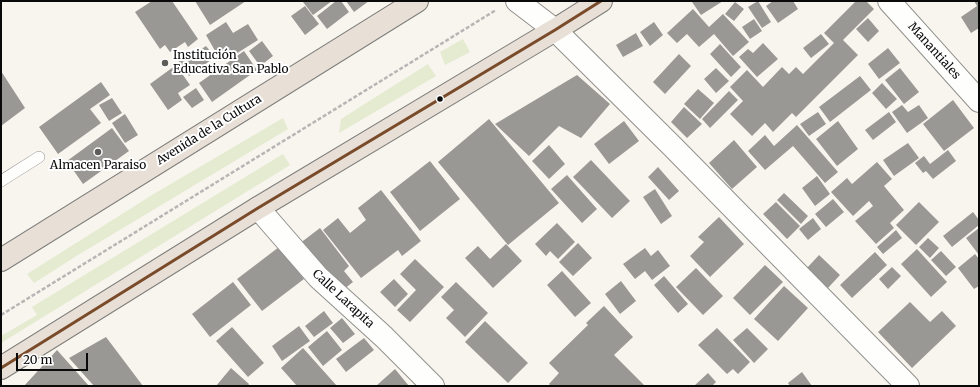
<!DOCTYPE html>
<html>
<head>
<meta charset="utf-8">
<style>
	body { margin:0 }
	#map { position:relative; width:980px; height:387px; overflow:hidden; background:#f8f5ee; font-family:Merriweather,serif }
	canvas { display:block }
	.frame { position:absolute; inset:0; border:2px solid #0a0a0a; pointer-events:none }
	.scale { position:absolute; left:16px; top:353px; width:72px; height:18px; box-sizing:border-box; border:2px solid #0a0a0a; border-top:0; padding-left:5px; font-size:12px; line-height:14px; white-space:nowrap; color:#0a0a0a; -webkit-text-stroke:3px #fff; paint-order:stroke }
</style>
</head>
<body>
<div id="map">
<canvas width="980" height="387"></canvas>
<div class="frame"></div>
<div class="scale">20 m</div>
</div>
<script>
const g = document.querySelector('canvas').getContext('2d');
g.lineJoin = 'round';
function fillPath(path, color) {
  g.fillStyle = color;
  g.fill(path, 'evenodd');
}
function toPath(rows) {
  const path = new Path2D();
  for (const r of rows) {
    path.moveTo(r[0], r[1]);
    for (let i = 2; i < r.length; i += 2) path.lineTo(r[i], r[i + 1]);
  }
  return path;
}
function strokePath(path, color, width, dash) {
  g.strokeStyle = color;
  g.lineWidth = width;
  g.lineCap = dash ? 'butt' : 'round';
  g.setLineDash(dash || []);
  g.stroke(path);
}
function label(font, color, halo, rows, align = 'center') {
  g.font = font + ' Merriweather,serif';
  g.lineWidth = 4;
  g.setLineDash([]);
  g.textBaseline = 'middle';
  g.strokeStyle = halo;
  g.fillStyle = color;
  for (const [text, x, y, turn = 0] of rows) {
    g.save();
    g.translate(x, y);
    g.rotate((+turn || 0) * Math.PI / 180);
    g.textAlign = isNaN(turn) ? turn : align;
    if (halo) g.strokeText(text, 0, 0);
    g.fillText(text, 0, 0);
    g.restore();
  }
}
fillPath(toPath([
	[463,39,470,52,445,65,440,52],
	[428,64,436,76,339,133,341,119],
	[283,118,288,129,78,255,34,283,27,274,152,195],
	[283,154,290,165,1,343,1,336,37,315,32,307]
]), '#e4ebd0');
fillPath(toPath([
	[152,1,172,1,198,39,188,47,185,42,170,52,165,45,160,49,135,12],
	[195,1,246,1,210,25],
	[304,1,332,1,313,15,303,2],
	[336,1,341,1,349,12,327,29,317,16],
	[346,1,369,1,354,12],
	[694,1,723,1,701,15,692,2],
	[758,1,771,22,762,28,748,7],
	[773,1,793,1,798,9,778,23,766,6],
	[856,1,866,1,874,9,843,40,858,55,796,117,792,113,773,132,765,123,752,136,730,114,743,101,730,87,747,70,763,87,782,67,789,74,796,67,803,74,834,43,824,33],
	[974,1,979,1,979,28,971,33,961,17,977,6],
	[735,2,744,9,734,21,725,14],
	[305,6,319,24,305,35,291,16],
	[693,9,709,27,723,14,749,42,733,56,714,34,699,47,687,34,677,43,667,33],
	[868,18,879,31,868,42,856,29],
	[754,19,762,31,750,39,742,27],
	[226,22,233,33,248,24,258,40,231,57,227,51,218,56,206,35],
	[654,22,663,35,650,46,640,32],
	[636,33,643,46,623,57,616,45],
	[821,34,829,44,811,58,803,48],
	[262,41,273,56,260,66,249,51],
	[763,43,778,59,757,77,739,57,748,49,753,53],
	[720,44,741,67,731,77,710,54],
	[206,46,215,57,189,76,178,60,190,52,192,55],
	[888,48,900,63,879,79,868,64],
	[244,51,257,70,212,102,199,83],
	[679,54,691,66,665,94,653,82],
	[176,65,190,85,178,93,182,100,168,110,150,84],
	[716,68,729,81,716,93,704,79],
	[900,68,919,92,904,104,885,80],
	[1,71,25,108,1,126],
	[577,75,610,104,581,138,559,126,529,156,495,124],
	[860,76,871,90,830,122,819,107],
	[101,82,110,95,90,109,101,123,58,154,39,127],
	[882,83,897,99,886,109,872,93],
	[196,88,204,100,192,108,183,97],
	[698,89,714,103,700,119,684,104],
	[729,91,738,100,710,128,702,119],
	[112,98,122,113,109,121,99,105],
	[953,100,974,128,944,151,923,124],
	[902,105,908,112,919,105,928,118,907,133,892,112],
	[684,107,702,124,687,138,671,122],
	[818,112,826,124,809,136,800,124],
	[889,112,896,122,873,140,865,130],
	[125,114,138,135,125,143,112,123],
	[489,119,559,203,508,245,438,162],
	[624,121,639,141,609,164,594,144],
	[838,121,858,149,837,166,816,139],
	[797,125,838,172,825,183,793,146,765,170,748,151,765,135,774,146],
	[112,128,129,151,83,184,67,161],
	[734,140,757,167,732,189,709,163],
	[908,143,919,158,894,176,883,160],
	[549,145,565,164,549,179,532,161],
	[948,150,956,161,933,179,926,171,923,173,915,163,924,156,930,164],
	[591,160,630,201,612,218,573,177],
	[430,161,460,199,420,231,390,192],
	[877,162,892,179,884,186,904,210,890,223,894,228,876,244,855,221,873,206,869,201,853,216,831,192,847,178,852,184],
	[658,167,679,191,669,200,648,177],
	[567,175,597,209,582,223,551,189],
	[817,176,830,194,815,206,802,188],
	[655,189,672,216,661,224,643,197],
	[381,190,421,241,402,256,398,250,361,278,323,230,338,218,350,233,366,220,358,208],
	[784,193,808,216,801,224,777,200],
	[833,199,844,212,826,227,815,214],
	[776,202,800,226,787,239,763,214],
	[919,202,939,222,916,245,896,225],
	[973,212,979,220,979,225,952,247,943,236],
	[719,217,744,244,710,277,690,256,704,242,698,237],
	[813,218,821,229,808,240,799,229],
	[557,223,575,242,558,259,550,251,546,256,535,244],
	[320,228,349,266,344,271,353,282,339,293,299,244],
	[979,228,979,255,966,238],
	[896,230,902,238,883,254,877,247],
	[928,238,939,248,930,258,919,247],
	[578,243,592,258,573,276,559,262],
	[506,244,522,261,493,288,465,258,478,246,490,259],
	[279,247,304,279,262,311,237,279],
	[645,248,651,256,658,250,670,266,652,280,645,271,635,279,623,264],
	[917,249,947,282,931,297,901,264],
	[941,251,956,267,946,276,931,260],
	[875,252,887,265,852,298,840,285],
	[975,254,979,259,979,286,974,289,958,268],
	[819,255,840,275,828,288,807,268],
	[415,259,444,287,410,322,397,310,416,290,400,274],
	[765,265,783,282,750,315,733,298],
	[892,267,901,276,888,289,879,279],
	[696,268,723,296,703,315,676,287],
	[562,271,591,303,575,317,547,285],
	[664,276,688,304,678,313,654,285],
	[394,279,408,294,395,307,380,292],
	[621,281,636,301,620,314,605,294],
	[233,282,251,305,210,337,192,314],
	[456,282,488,313,465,337,446,318,454,310,441,297],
	[784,286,808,308,778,341,754,319],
	[910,302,930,322,942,311,956,326,912,368,878,332],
	[604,306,633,337,614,355,645,386,551,386,549,384,559,373,549,363,588,325,586,323],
	[324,311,333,323,314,337,305,326],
	[342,318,355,334,343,343,330,328],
	[485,321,528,363,508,383,465,342],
	[299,326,310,341,282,361,272,346],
	[232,327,264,363,248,377,216,341],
	[717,328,750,362,738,374,733,369,727,374,698,345],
	[747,328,768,349,754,363,733,340],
	[327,331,342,350,323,366,308,347],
	[106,337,143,386,94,386,69,358],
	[364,338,374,350,346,372,336,359],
	[303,348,337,386,297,386,281,368],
	[57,350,89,386,24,386],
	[231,368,249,384,248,386,216,386],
	[395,369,409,386,376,386],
	[802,372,812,386,790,386,788,383],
	[708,373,716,382,712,386,694,386]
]), '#9a9894');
const service = toPath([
	[1,181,39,157]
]);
const minor = toPath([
	[517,1,555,30,673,147,908,386],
	[889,1,979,101],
	[258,208,318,277,384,337,433,386]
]);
const trunk = toPath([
	[1,260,417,1],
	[1,368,258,208,555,30,601,1]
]);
strokePath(service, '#91908d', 12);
strokePath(minor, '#91908d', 24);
strokePath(trunk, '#7e7d7a', 24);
strokePath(toPath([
	[1,315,496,10]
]), '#b7b6b5', 2.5, [4, 2]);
strokePath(service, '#fefefc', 11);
strokePath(minor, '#fefefc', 22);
strokePath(trunk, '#e8e0d7', 22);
strokePath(toPath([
	[1,368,258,208,555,30,601,1]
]), '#7a4b2a', 3);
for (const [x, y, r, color] of [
	[165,63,4,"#5d5c5a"],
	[440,99,3.5,"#0a0a0a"],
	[98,152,4,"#5d5c5a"]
]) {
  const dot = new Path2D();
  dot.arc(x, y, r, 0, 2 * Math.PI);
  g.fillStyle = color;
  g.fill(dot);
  strokePath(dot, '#fff', 1.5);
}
label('12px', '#0a0a0a', '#fff', [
	["Manantiales",934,51,48],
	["Avenida de la Cultura",209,130,-32],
	["Calle Larapita",343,299,43]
]);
label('12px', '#0a0a0a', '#fff', [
	["Institución",173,56],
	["Educativa San Pablo",173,70],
	["Almacen Paraiso",98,166,"center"]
], 'left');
</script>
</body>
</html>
